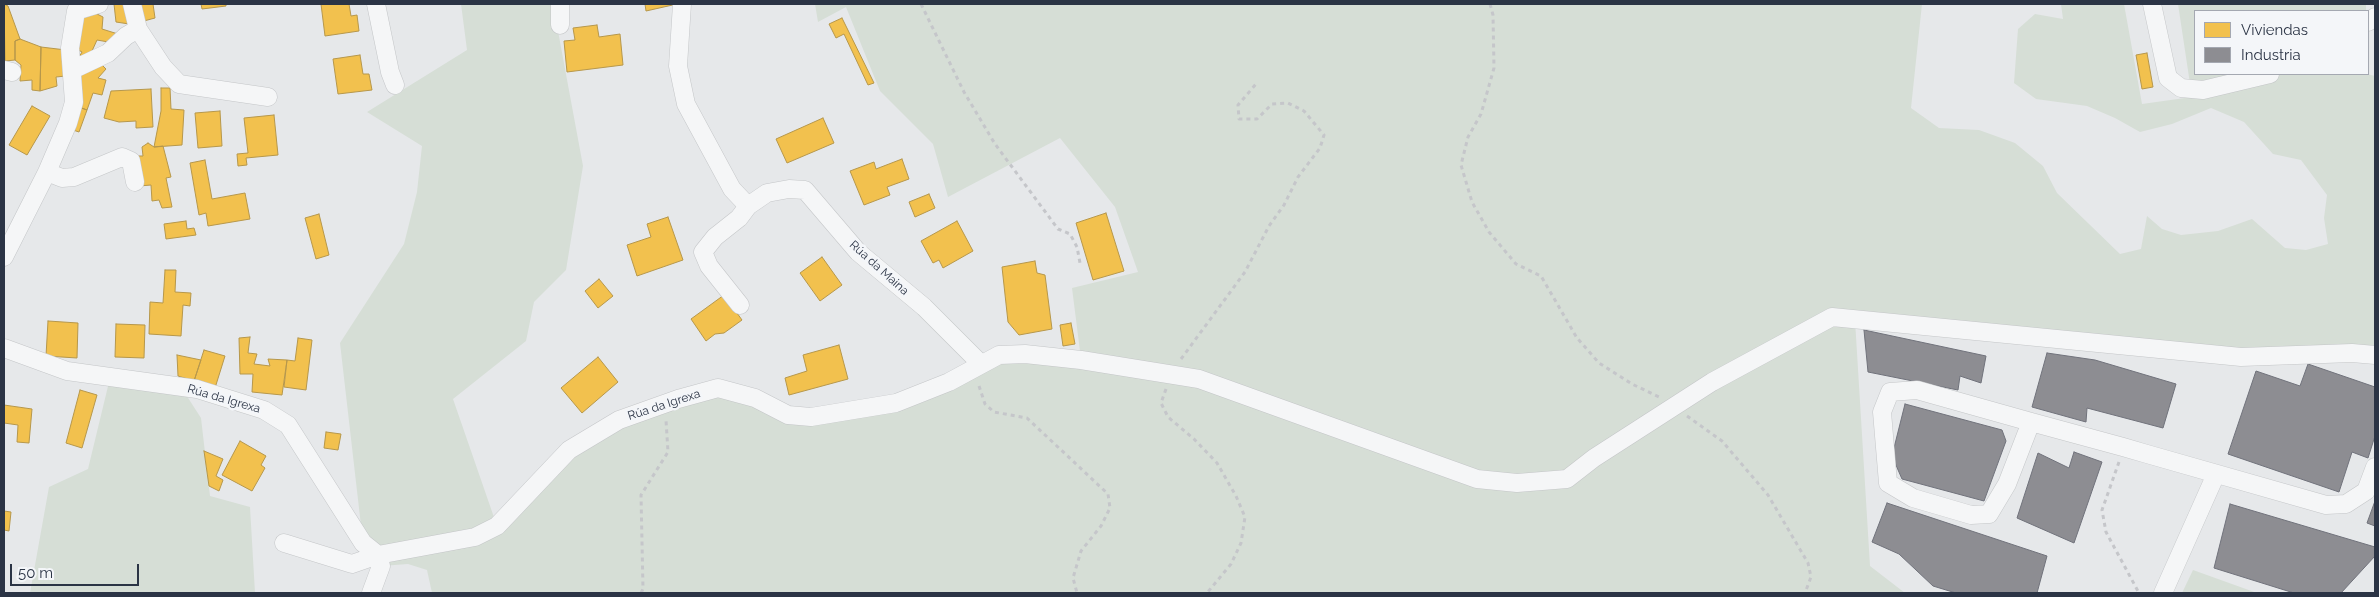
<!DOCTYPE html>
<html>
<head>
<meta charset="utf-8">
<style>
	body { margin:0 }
	#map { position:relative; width:2379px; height:597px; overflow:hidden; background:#e6e8ea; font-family:Raleway,sans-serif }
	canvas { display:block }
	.frame { position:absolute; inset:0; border:5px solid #2b3445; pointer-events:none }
	.legend { position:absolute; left:2194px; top:10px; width:175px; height:65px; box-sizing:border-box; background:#f4f6f9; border:1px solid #a4a8b1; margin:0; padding:6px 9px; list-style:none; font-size:15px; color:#2b3445 }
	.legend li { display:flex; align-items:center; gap:10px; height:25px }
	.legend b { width:25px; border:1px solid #a4a8b1 }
	.scale { position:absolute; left:10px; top:564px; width:129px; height:22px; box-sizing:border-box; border:2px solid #2b3445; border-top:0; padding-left:6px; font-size:15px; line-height:18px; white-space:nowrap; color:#2b3445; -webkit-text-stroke:4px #f4f6f9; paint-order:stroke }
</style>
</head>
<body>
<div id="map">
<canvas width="2379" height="597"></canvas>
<div class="frame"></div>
<ul class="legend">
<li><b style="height:14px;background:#f2c14e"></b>Viviendas</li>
<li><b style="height:14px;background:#8d8d92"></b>Industria</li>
</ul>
<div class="scale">50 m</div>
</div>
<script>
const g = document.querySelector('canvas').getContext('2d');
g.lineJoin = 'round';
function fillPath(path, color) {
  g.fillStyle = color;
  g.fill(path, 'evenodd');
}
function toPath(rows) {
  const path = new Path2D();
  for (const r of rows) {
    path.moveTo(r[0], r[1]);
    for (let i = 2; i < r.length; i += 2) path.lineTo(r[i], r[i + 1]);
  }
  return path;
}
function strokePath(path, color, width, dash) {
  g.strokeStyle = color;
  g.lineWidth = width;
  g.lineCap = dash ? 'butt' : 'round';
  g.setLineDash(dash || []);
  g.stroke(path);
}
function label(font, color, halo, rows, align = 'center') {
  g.font = font + ' Raleway,sans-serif';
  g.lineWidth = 5;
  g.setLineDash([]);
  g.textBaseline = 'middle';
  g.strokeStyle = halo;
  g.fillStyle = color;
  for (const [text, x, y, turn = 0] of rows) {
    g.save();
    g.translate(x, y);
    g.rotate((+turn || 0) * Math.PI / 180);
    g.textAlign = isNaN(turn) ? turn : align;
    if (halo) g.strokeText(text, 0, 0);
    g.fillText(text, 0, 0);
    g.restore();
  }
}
fillPath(toPath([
	[461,4,553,4,583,166,566,270,534,302,526,341,453,399,497,526,569,450,718,388,788,415,896,403,999,355,1081,359,1072,288,1138,272,1115,207,1060,138,948,197,933,144,880,91,846,7,818,22,815,4,1922,4,1911,108,1939,128,1979,130,2015,143,2043,166,2057,193,2120,254,2141,249,2147,216,2162,229,2181,235,2218,231,2252,219,2285,248,2306,250,2328,244,2324,218,2327,195,2301,160,2273,154,2244,122,2211,108,2172,124,2140,132,2115,118,2087,106,2036,99,2014,83,2018,29,2035,14,2063,19,2061,4,2124,4,2142,104,2192,97,2178,4,2366,4,2366,11,2195,11,2195,74,2367,74,2375,76,2375,355,2241,357,1855,320,1870,566,1905,593,432,593,427,570,408,564,381,566,363,543,340,343,404,244,417,192,422,146,367,112,467,50],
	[110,378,181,387,201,418,210,496,250,507,255,593,30,593,49,487,88,469],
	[2193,570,2257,593,2182,593]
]), '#d6ded6');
const homes = toPath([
	[4,4,8,6,20,39,15,41,15,60,5,61,4,4],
	[114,4,126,4,129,24,116,22,114,4],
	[138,4,153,4,155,18,140,22,138,4],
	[201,4,226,4,226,6,202,9,201,4],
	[321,4,349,4,351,16,357,15,359,31,325,36,321,4],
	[645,4,677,4,646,11,645,4],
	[91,11,103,17,102,29,118,34,114,43,97,40,92,51,79,57,82,52,73,47,80,14,91,11],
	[842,18,874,83,868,85,844,34,836,38,829,24,842,18],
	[597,25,599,37,620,34,623,65,567,72,564,41,575,40,573,28,597,25],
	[20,39,41,47,40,91,32,90,32,80,20,81,21,65,15,60,15,41,20,39],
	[41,47,66,50,66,76,56,77,57,86,40,91,41,47],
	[2147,53,2153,87,2142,89,2136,55,2147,53],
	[360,55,363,74,369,74,372,90,338,94,333,59,360,55],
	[101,64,106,69,98,78,106,80,102,95,93,93,87,110,76,106,80,71,101,64],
	[161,88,170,88,171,109,184,110,182,145,154,147,161,111,161,88],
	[151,89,153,127,136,128,136,121,119,122,104,118,111,91,151,89],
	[32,106,50,116,27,155,9,145,32,106],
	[76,106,87,110,79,132,70,129,76,106],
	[220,111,222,146,198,148,195,113,220,111],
	[274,115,278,155,246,158,247,165,238,166,237,154,248,153,244,118,274,115],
	[823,118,834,143,787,163,776,139,823,118],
	[148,143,154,147,163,146,171,177,166,178,172,207,162,208,159,200,152,201,151,185,139,186,135,156,143,156,142,147,148,143],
	[902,159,909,179,887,187,890,195,864,205,850,171,874,162,876,169,902,159],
	[205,160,212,199,245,193,250,219,208,226,206,213,199,215,190,163,205,160],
	[929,194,935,208,915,217,909,202,929,194],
	[1106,213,1124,271,1093,280,1076,223,1106,213],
	[319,214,329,255,316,259,305,218,319,214],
	[668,217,683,260,637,276,627,245,651,237,647,224,668,217],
	[186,221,187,229,194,228,196,235,166,239,164,224,186,221],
	[957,221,973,251,943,268,939,260,933,263,921,241,957,221],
	[822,257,842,285,820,301,800,273,822,257],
	[1035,261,1037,273,1045,275,1052,329,1019,335,1008,322,1002,267,1035,261],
	[165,270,176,270,175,292,191,293,190,306,183,305,181,336,149,334,150,302,163,303,165,270],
	[599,279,613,296,598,308,585,291,599,279],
	[724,295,742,320,724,333,715,334,706,341,691,319,724,295],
	[48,321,78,323,77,358,46,356,48,321],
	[1071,323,1075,344,1063,346,1060,325,1071,323],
	[116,324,145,325,144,358,115,357,116,324],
	[250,337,248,353,257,354,254,364,270,366,268,359,287,360,282,395,252,392,253,374,240,374,239,338,250,337],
	[298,338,312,340,306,390,284,387,287,360,295,361,298,338],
	[839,345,848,379,789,395,785,378,807,371,803,355,839,345],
	[204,350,225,356,215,388,194,381,204,350],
	[177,355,201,360,194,381,178,376,177,355],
	[598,357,618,382,582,413,561,388,598,357],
	[80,390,97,395,82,448,66,443,80,390],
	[4,405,32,409,29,443,17,442,18,425,4,423,4,405],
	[326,432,341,434,338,450,324,448,326,432],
	[240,441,266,456,261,465,265,468,252,491,222,475,240,441],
	[204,451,223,459,216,476,223,480,219,491,209,486,204,451],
	[4,511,11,512,9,531,4,530,4,511]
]);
fillPath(homes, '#f2c14e');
strokePath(homes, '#b6974b', 1);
const industry = toPath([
	[1864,330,1986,356,1981,383,1960,376,1958,390,1868,372,1864,330],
	[2047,353,2095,360,2176,384,2163,428,2087,408,2086,422,2032,407,2047,353],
	[2308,364,2375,387,2375,436,2368,458,2352,452,2339,492,2228,454,2256,371,2300,386,2308,364],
	[1905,404,2002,430,2006,441,1984,501,1902,479,1892,456,1905,404],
	[2074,452,2102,462,2074,543,2017,518,2038,453,2069,468,2074,452],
	[2375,501,2375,526,2367,523,2375,501],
	[1887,503,2047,556,2037,593,1956,593,1933,586,1899,554,1872,542,1887,503],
	[2230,504,2375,547,2375,556,2341,593,2294,593,2214,568,2230,504]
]);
fillPath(industry, '#8d8d92');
strokePath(industry, '#70727b', 1);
const minor = toPath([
	[132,4,138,29,163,67,179,84,268,97],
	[376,4,390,72,395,85],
	[560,4,560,25],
	[682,4,678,66,686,104,732,189,748,206,767,193,789,189,805,190,858,252,924,307,980,363],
	[2152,4,2168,78,2181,88,2203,90,2270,74],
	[2368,22,2375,17],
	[4,70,12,72],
	[72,70,108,53,126,36,138,29],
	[47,172,62,178,74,177,122,157,131,161,135,182],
	[4,257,47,172,68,123,74,102,70,48,76,11,99,4],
	[740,305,709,266,703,252,715,237,739,218,748,206],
	[4,348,67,371,197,389,264,410,288,425,363,543,378,555,475,537,497,526,569,450,619,420,678,399,718,388,755,398,788,415,811,417,896,403,949,382,999,355,1025,354,1081,360,1199,379,1477,479,1517,483,1567,479,1594,458,1712,382,1832,317,2241,357,2352,353,2375,355],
	[2031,422,2007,484,1989,514,1971,515,1913,498,1888,483,1882,412,1890,392,1917,390,2031,422,2123,447,2147,454,2326,505,2346,504,2366,491,2375,467],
	[284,543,352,564,378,555,381,566,371,593],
	[2163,593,2216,474]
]);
strokePath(minor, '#c4c6c8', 19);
strokePath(toPath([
	[921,4,964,92,995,144,1058,229,1070,234,1077,247,1080,263],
	[1490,4,1493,15,1494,68,1481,114,1468,137,1461,165,1472,202,1489,232,1516,264,1541,276,1577,338,1599,363,1632,384,1659,397],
	[1181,359,1245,272,1269,226,1284,205,1298,177,1320,148,1324,135,1304,111,1288,103,1272,104,1257,119,1239,119,1238,105,1256,84],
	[979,386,985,404,994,412,1027,418,1108,494,1110,508,1101,526,1081,551,1073,578,1077,593],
	[1166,389,1161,403,1168,417,1194,439,1217,463,1236,496,1245,517,1241,543,1231,564,1207,593],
	[1687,416,1722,441,1768,495,1808,563,1811,577,1805,593],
	[2119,462,2102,510,2106,532,2139,593],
	[641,593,643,589,641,495,668,452,666,420]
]), '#c5c6ca', 3, [4, 4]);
strokePath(minor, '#f5f6f7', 18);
label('12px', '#2b3445', '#f4f6f9', [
	["Rúa da Maina",879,268,42],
	["Rúa da Igrexa",224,399,16],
	["Rúa da Igrexa",664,405,-18]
]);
</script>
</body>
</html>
